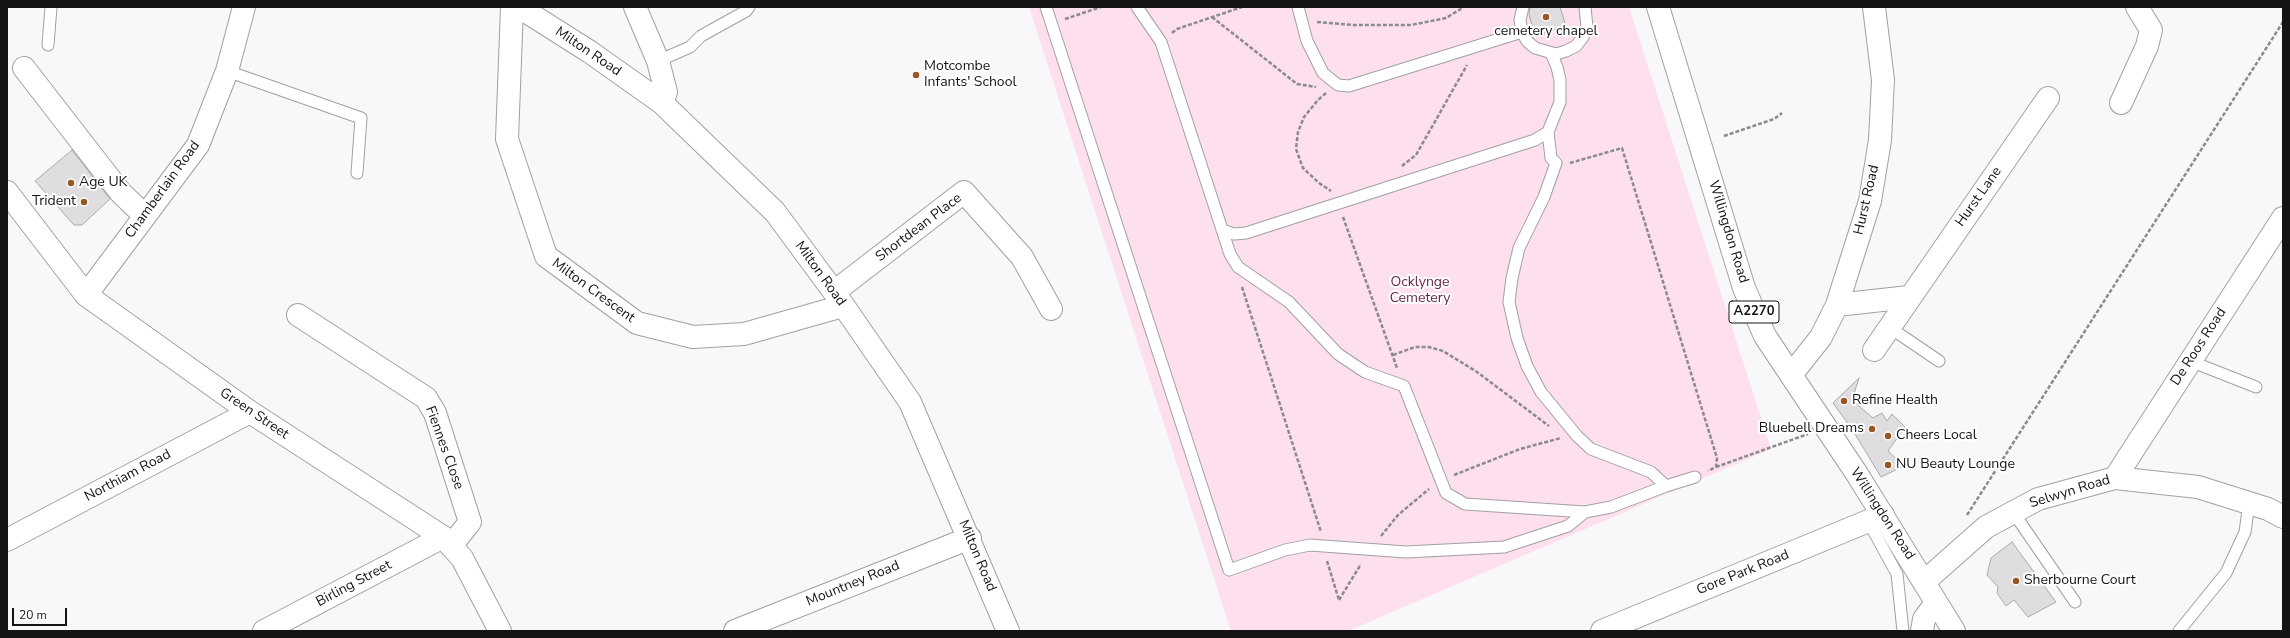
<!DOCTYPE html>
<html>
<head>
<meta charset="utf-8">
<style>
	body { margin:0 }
	#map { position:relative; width:2290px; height:638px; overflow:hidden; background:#f8f7fa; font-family:"Nunito Sans",sans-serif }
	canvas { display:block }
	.frame { position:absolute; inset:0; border:8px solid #141415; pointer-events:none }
	.scale { position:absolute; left:12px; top:608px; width:55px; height:18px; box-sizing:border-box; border:2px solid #141415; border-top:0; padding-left:5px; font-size:12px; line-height:14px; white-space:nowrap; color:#141415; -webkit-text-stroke:3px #fff; paint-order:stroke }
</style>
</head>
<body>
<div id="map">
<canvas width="2290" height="638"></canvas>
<div class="frame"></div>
<div class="scale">20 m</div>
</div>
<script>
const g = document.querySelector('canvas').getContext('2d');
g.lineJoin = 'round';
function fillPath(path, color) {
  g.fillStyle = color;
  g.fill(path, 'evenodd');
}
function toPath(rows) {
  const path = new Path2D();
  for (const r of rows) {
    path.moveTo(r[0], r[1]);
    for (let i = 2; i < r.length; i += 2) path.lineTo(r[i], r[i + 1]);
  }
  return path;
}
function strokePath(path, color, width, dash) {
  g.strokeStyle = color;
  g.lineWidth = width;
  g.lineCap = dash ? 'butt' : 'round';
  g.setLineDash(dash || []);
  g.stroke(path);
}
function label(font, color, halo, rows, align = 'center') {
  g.font = font + ' "Nunito Sans",sans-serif';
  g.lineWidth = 4;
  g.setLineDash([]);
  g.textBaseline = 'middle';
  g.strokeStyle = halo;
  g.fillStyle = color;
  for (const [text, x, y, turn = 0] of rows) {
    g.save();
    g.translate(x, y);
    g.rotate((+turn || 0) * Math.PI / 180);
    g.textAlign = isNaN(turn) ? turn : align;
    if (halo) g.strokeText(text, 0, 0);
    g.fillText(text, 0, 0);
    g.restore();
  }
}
fillPath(toPath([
	[1029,7,1629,7,1771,449,1348,631,1231,631]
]), '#fddfed');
const building = toPath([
	[1530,7,1560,7,1566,26,1535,36,1529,14,1530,7],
	[72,150,110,199,82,225,74,225,35,181,72,150],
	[1859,378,1852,400,1873,418,1882,413,1887,421,1892,414,1905,427,1888,451,1904,466,1881,477,1852,429,1833,403,1859,378],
	[2012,542,2056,602,2028,617,2014,600,2006,606,1997,593,1998,587,1987,575,1991,558,2012,542]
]);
fillPath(building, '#dfdddf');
strokePath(building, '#aba9ab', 1);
const service = toPath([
	[1046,7,1229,570,1285,550,1310,545,1406,552,1504,547,1568,526,1585,512],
	[1137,7,1161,42,1230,254,1238,267,1289,302,1338,354,1365,372,1404,386,1446,493,1465,504,1585,512,1611,507,1666,486,1695,477],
	[1298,7,1307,41,1323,73,1338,85,1349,86,1522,32],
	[1523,7,1520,20,1522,32,1527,41,1535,48,1556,54,1566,51,1576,46,1583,37,1587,27,1585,7],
	[48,45,51,7],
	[1551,53,1557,67,1560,80,1560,102,1548,132,1551,158,1556,163,1544,197,1519,248,1512,278,1509,302,1517,338,1527,366,1541,392,1577,436,1591,449,1651,472,1666,486],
	[658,61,690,47,701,36,746,11,749,7],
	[227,71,361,118,357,173],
	[1222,230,1234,234,1246,233,1535,140,1548,132],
	[1889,327,1939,361],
	[2190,361,2256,387],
	[2013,512,2075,602],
	[1868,521,1897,574,1903,631],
	[2179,631,2226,573,2245,532,2249,503]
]);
const minor = toPath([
	[512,7,507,139,546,256,637,323,693,337,744,334,843,306],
	[519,7,590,52,662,103,775,212,834,292,910,402,1008,631],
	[635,7,658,61,666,92,662,103],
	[24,68,121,193,145,216],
	[2121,103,2147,46,2151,30,2137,7],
	[834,292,964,192,1022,257,1051,309],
	[86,295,198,145,227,71,244,7],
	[1837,305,1909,297],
	[298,315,426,398,435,413,470,522,451,546],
	[1874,350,2048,98],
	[1791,375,1821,337,1837,305,1870,201,1880,140,1883,80,1874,7],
	[2115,478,2283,218],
	[7,540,250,412],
	[1925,581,1986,527,2038,499,2115,478,2198,487,2268,509,2283,517],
	[264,631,443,537],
	[735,631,970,538],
	[1602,631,1883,515],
	[1922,631,1924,619,1936,603]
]);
const tertiary = toPath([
	[7,192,86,295,250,412,443,537,462,558,500,631]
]);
const primary = toPath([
	[1658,7,1744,288,1765,336,1857,474,1954,631]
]);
strokePath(service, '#a1a0a3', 13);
strokePath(minor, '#a1a0a3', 24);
strokePath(tertiary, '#a1a0a3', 24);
strokePath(primary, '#a1a0a3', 24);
strokePath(toPath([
	[1212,17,1297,84,1316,87],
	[1065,19,1101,7],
	[1317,22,1353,25,1411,25,1446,18,1464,7],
	[1172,33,1177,29,1242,7],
	[1326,93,1318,100,1304,117,1298,132,1296,149,1303,168,1319,183,1331,191],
	[1724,136,1774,119,1782,113],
	[1570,163,1622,148,1717,458,1716,467,1708,471],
	[1402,166,1416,155,1467,65],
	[1343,217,1397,368],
	[1242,287,1321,532],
	[1393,355,1415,347,1429,347,1443,351,1477,372,1549,426],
	[1716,467,1808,434],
	[1454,475,1520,449,1561,438],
	[1967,515,2283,22],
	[1381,536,1398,515,1429,489],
	[1327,561,1339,600],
	[1339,600,1361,564]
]), '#8b8a8c', 2.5, [4, 2]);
strokePath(service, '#fff', 11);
strokePath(minor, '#fff', 22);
strokePath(tertiary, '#fff', 22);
strokePath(primary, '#fff', 22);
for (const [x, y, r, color] of [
	[1546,17,4,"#985623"],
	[916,75,4,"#985623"],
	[71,183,4,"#985623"],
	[84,202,4,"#985623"],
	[1844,401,4,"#985623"],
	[1872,429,4,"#985623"],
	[1888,436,4,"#985623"],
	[1888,465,4,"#985623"],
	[2016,581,4,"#985623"]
]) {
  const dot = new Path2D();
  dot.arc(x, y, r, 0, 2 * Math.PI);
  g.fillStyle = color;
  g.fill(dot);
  strokePath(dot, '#fff', 1.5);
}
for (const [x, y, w] of [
	[1754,312,50]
]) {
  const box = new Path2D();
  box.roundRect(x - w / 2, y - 11, w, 22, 3);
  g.fillStyle = '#fff';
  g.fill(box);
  strokePath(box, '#141415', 1);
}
label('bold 13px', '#141415', null, [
	["A2270",1754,312]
]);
label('14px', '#141415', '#fff', [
	["cemetery chapel",1546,32,"center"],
	["Motcombe",924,67],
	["Infants' School",924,83],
	["Age UK",79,183],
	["Trident",76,202,"right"],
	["Refine Health",1852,401],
	["Bluebell Dreams",1864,429,"right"],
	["Cheers Local",1896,436],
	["NU Beauty Lounge",1896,465],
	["Sherbourne Court",2024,581]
], 'left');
label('14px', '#141415', '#fff', [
	["Milton Road",588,52,34],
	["Chamberlain Road",163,190,-54],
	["Hurst Lane",1979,197,-55],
	["Hurst Road",1867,200,-77],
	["Shortdean Place",919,228,-37],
	["Willingdon Road",1728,232,73],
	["Milton Road",820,274,54],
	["Milton Crescent",593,291,36],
	["De Roos Road",2199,347,-57],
	["Green Street",254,414,34],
	["Fiennes Close",444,448,70],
	["Northiam Road",128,476,-28],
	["Selwyn Road",2070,492,-17],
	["Willingdon Road",1882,514,57],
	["Milton Road",977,556,67],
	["Gore Park Road",1743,573,-22],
	["Birling Street",354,584,-28],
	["Mountney Road",853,584,-22]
]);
label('14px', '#6a264c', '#fff', [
	["Ocklynge",1420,283],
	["Cemetery",1420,299]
]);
</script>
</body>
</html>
